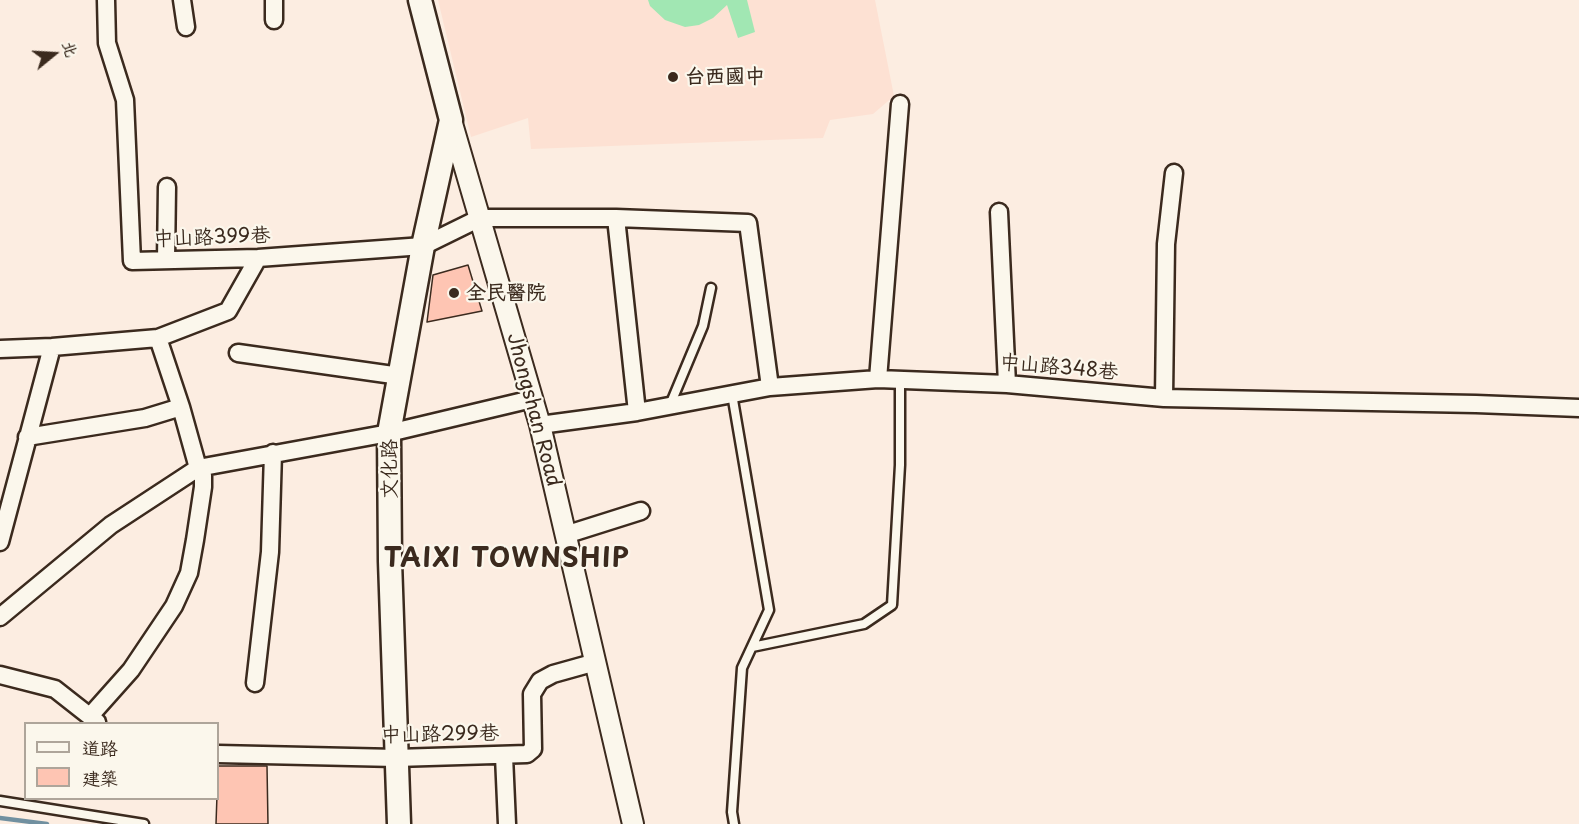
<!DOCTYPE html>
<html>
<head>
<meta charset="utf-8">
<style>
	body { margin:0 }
	#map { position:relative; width:1579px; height:824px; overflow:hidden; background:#fcede1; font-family:"Playpen Sans","LXGW WenKai TC",sans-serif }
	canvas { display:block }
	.legend { position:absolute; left:24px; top:722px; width:195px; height:78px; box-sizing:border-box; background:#fbf7ec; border:2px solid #aea59a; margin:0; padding:8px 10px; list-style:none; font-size:18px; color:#3b2a1e }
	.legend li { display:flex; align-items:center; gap:12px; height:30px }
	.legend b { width:30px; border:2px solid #aea59a }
	.north { position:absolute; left:24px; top:24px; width:60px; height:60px; -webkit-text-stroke:4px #fbf7ec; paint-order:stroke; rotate:72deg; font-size:16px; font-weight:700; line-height:24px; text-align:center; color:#3b2a1e }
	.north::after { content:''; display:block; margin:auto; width:21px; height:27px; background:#3b2a1e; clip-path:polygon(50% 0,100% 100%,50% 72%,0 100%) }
</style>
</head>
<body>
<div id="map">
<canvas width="1579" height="824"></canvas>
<ul class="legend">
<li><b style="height:8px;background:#fbf7ec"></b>道路</li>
<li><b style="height:16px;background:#fec5b3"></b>建築</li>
</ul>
<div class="north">北</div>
</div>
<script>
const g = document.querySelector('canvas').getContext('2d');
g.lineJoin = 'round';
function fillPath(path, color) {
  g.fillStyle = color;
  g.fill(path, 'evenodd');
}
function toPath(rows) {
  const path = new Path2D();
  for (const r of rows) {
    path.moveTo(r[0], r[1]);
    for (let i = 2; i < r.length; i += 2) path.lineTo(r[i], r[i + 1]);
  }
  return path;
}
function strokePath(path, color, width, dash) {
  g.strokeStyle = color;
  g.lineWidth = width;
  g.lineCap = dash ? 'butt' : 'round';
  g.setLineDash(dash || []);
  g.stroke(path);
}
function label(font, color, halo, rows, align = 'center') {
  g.font = font + ' "Playpen Sans","LXGW WenKai TC",sans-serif';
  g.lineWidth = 4.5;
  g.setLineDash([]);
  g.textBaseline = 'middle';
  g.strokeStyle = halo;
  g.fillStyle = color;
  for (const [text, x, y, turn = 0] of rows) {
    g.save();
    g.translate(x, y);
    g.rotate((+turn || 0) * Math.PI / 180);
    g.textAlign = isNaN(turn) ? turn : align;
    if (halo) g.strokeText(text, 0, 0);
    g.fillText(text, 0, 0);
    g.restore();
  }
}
fillPath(toPath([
	[438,0,875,0,894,96,873,114,830,120,823,138,531,149,528,118,471,137]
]), '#fde1d3');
fillPath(toPath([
	[648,0,747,0,755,32,738,38,727,5,713,18,699,25,685,27,665,20,650,6]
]), '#a1e7b3');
strokePath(toPath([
	[0,818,47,824]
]), '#7190a0', 4.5);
const building = toPath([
	[468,265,482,311,427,322,433,275,468,265],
	[218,766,267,766,268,824,216,824,218,766]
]);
fillPath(building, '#fec5b3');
strokePath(building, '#3b2a1e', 1.5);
const service = toPath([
	[732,394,769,610,742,668,732,812,734,824],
	[670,405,703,326,711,288],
	[752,647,864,624,892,605,900,465,900,380],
	[0,801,144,824]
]);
const minor = toPath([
	[106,0,107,43,125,100,132,261,258,258,423,246,480,218,616,218,748,223,770,387],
	[182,0,186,27],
	[274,0,274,20],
	[999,212,1007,384],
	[616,218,637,412],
	[166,260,167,187],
	[0,349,52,347,158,338,228,311,258,258],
	[238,353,400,376],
	[878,379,900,104],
	[1164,398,1166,244,1174,173],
	[540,425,637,412,770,387,878,379,1007,384,1164,398,1476,404,1579,408],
	[27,437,145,418,181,407],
	[565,535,641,511],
	[0,542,52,347],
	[0,617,111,525,198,468,389,433,532,399],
	[0,675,55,689,97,722],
	[255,683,270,552,273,453],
	[90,716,131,670,174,606,189,573,195,540,203,487,203,475,198,468,181,407,158,338],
	[218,754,396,758,527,754,533,749,532,694,540,681,553,674,596,662],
	[504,756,507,824]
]);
const tertiary = toPath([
	[451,120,540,425,633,824]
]);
const secondary = toPath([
	[399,824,390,561,389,433,423,246,451,120,420,0]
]);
strokePath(service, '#3b2a1e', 13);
strokePath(minor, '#3b2a1e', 21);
strokePath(tertiary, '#3b2a1e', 24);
strokePath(secondary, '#3b2a1e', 27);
strokePath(service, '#fbf7ec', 8);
strokePath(minor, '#fbf7ec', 16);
strokePath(tertiary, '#fbf7ec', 20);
strokePath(secondary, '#fbf7ec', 22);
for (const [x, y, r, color] of [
	[673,77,6,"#3b2a1e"],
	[454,293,6,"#3b2a1e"]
]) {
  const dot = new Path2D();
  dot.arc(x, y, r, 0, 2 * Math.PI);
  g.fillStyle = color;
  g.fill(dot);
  strokePath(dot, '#fbf7ec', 2);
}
label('bold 20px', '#3b2a1e', '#fbf7ec', [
	["台西國中",685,77],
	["全民醫院",466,293]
], 'left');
label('20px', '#3b2a1e', '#fbf7ec', [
	["中山路399巷",212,238,-2],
	["中山路348巷",1059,368,5],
	["Jhongshan Road",533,410,75],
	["文化路",390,469,-90],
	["中山路299巷",440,735,-1]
]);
g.letterSpacing = '1.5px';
label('bold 26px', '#3b2a1e', '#fbf7ec', [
	["TAIXI TOWNSHIP",507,560]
]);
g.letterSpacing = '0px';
</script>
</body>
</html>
